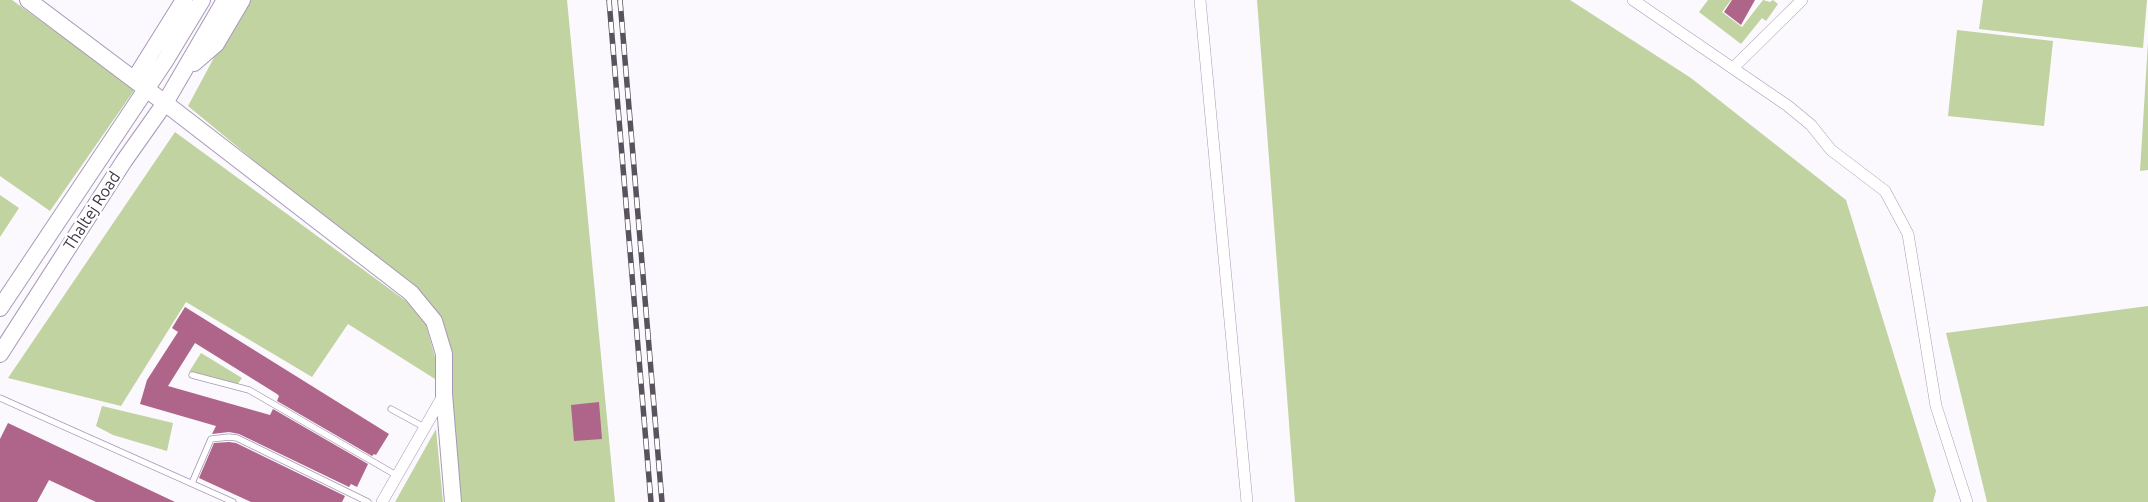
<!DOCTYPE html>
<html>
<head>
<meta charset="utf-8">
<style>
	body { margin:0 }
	canvas { display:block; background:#fbf8fe }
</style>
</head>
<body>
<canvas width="2148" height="502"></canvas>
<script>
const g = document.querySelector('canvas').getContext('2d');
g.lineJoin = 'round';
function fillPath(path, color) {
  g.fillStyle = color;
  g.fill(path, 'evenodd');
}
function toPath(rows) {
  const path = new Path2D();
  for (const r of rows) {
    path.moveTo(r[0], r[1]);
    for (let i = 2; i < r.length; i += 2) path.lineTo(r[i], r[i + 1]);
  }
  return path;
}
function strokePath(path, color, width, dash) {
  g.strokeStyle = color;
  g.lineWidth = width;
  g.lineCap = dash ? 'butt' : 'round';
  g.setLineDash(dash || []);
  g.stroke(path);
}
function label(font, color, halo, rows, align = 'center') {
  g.font = font + ' Ubuntu,sans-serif';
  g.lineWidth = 5;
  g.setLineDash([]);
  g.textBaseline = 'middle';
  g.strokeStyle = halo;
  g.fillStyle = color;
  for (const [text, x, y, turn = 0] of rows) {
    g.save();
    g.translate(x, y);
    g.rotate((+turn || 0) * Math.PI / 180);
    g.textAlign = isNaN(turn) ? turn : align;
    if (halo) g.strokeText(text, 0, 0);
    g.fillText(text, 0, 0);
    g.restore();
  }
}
fillPath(toPath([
	[0,0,12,0,135,89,50,211,0,176],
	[245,0,567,0,615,502,455,502,446,355,412,291,188,106],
	[1257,0,1570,0,1691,78,1846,200,1936,491,1933,502,1295,502],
	[1708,0,1731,0,1722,12,1742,27,1763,0,1770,2,1773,0,1778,4,1766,21,1762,18,1741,44,1699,12],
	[1983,0,2147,0,2143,48,1979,29],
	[1957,30,2053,41,2044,126,1948,116],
	[2148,42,2148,170,2140,171],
	[175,132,406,301,426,325,435,357,435,379,348,324,312,377,186,302,121,406,8,378],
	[0,195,19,208,0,237],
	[2148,306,2148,502,1987,502,1946,333],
	[201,353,242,378,237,385,189,372],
	[102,406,173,423,167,451,113,435,96,426],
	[436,429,443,502,395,502]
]), '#c0d3a0');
fillPath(toPath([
	[1732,0,1755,0,1741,25,1724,12],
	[185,307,389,434,376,455,374,454,372,456,277,401,279,396,277,394,195,343,168,386,270,415,273,409,368,464,357,487,351,484,349,487,239,434,229,432,212,434,216,426,140,404,147,380,178,332,172,328],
	[599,402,602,439,574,441,571,405],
	[8,423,175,502,96,502,49,480,37,502,0,502,0,439],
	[229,442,236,443,345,496,342,502,251,502,199,478,214,443]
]), '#ae6589');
const lane = toPath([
	[192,375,249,390,396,475],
	[0,398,233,502],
	[391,409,424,427],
	[192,483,211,439,229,437,237,438,368,502]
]);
const street = toPath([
	[1200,0,1247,502],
	[1633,0,1788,106,1811,125,1831,150,1885,191,1908,234,1936,406,1967,502],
	[1733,68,1802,0],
	[382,502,444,394]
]);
const secondary = toPath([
	[28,0,165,103,411,293,434,321,444,354,444,394,453,502],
	[194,63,216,44,242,0],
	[134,80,184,0],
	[0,308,165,61,202,0],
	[0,354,124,161,165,103,225,0]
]);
strokePath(lane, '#a799b6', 7);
strokePath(street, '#a799b6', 12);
strokePath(secondary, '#a799b6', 18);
strokePath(lane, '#fff', 5.5);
strokePath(street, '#fff', 11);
strokePath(secondary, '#fff', 16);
const rail = toPath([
	[609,0,651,502],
	[620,0,662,502]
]);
strokePath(rail, '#59535e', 5.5);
strokePath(rail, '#fff', 4, [11]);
label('16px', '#3a3440', '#fff', [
	["Thaltej Road",92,211,-57]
]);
</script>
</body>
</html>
